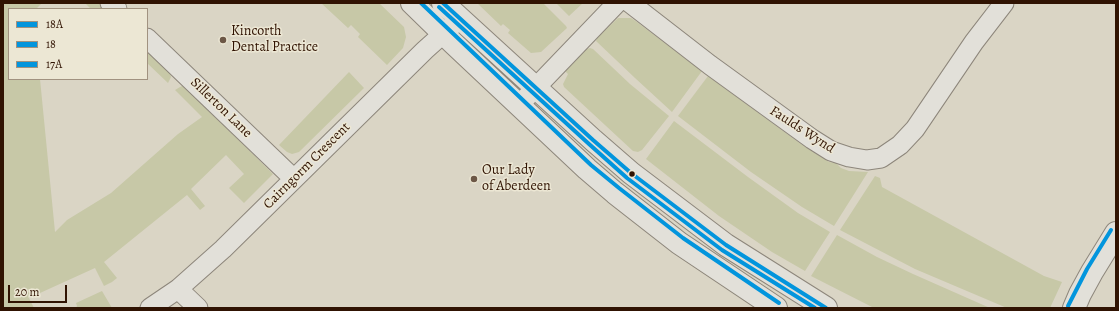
<!DOCTYPE html>
<html>
<head>
<meta charset="utf-8">
<style>
	body { margin:0 }
	#map { position:relative; width:1119px; height:311px; overflow:hidden; background:#dad5c5; font-family:Alegreya,serif }
	canvas { display:block }
	.frame { position:absolute; inset:0; border:4px solid #301302; pointer-events:none }
	.legend { position:absolute; left:8px; top:8px; width:140px; height:72px; box-sizing:border-box; background:#ece7d4; border:1px solid #a19280; margin:0; padding:5px 7px; list-style:none; font-size:12px; color:#301302 }
	.legend li { display:flex; align-items:center; gap:8px; height:20px }
	.legend b { width:20px; border:1px solid #a19280 }
	.scale { position:absolute; left:8px; top:285px; width:59px; height:18px; box-sizing:border-box; border:2px solid #301302; border-top:0; padding-left:5px; font-size:12px; line-height:14px; white-space:nowrap; color:#301302; -webkit-text-stroke:3px #ece7d4; paint-order:stroke }
</style>
</head>
<body>
<div id="map">
<canvas width="1119" height="311"></canvas>
<div class="frame"></div>
<ul class="legend">
<li><b style="height:5px;background:#0295dd"></b>18A</li>
<li><b style="height:5px;background:#0295dd"></b>18</li>
<li><b style="height:5px;background:#0295dd"></b>17A</li>
</ul>
<div class="scale">20 m</div>
</div>
<script>
const g = document.querySelector('canvas').getContext('2d');
g.lineJoin = 'round';
function fillPath(path, color) {
  g.fillStyle = color;
  g.fill(path, 'evenodd');
}
function toPath(rows) {
  const path = new Path2D();
  for (const r of rows) {
    path.moveTo(r[0], r[1]);
    for (let i = 2; i < r.length; i += 2) path.lineTo(r[i], r[i + 1]);
  }
  return path;
}
function strokePath(path, color, width, dash) {
  g.strokeStyle = color;
  g.lineWidth = width;
  g.lineCap = dash ? 'butt' : 'round';
  g.setLineDash(dash || []);
  g.stroke(path);
}
function label(font, color, halo, rows, align = 'center') {
  g.font = font + ' Alegreya,serif';
  g.lineWidth = 3;
  g.setLineDash([]);
  g.textBaseline = 'middle';
  g.strokeStyle = halo;
  g.fillStyle = color;
  for (const [text, x, y, turn = 0] of rows) {
    g.save();
    g.translate(x, y);
    g.rotate((+turn || 0) * Math.PI / 180);
    g.textAlign = isNaN(turn) ? turn : align;
    if (halo) g.strokeText(text, 0, 0);
    g.fillText(text, 0, 0);
    g.restore();
  }
}
fillPath(toPath([
	[3,3,42,3,36,9,9,9,9,79,40,79,55,232,67,220,111,193,178,134,202,117,175,90,180,87,182,86,186,88,273,174,244,203,229,188,244,174,226,155,191,189,205,206,200,210,187,195,104,262,117,278,112,282,104,286,95,268,29,298,34,308,3,308],
	[85,3,101,3,107,9,91,9],
	[321,3,379,3,404,27,406,37,403,48,387,65,358,37,360,34,351,25,348,28],
	[477,3,543,3,566,26,567,28,541,52,531,53,508,33,510,30,503,24,501,26],
	[556,3,583,3,569,16],
	[618,18,631,18,637,22,702,71,672,112,635,78,596,41,597,38],
	[590,48,593,49,630,84,669,116,642,150,638,152,633,151,564,87,563,84,568,74,565,71,586,49],
	[147,50,170,73,171,77,168,83,147,63],
	[349,72,364,88,299,152,292,154,287,152,279,145],
	[708,76,801,144,829,162,836,163,841,168,849,171,868,172,834,226,802,207,751,172,678,116],
	[674,121,748,177,798,213,830,232,805,271,772,252,719,216,646,159],
	[875,176,880,178,882,187,1044,276,1062,282,1050,308,1007,308,915,269,840,230],
	[837,235,877,257,913,274,990,308,874,308,811,276],
	[102,291,112,308,76,308,77,306,76,303]
]), '#c7c8a7');
const minor = toPath([
	[110,3,117,9],
	[630,3,710,65,812,139,831,151,849,157,867,160,881,158,900,145,915,129,974,42,1004,3],
	[147,38,294,179],
	[519,105,617,3],
	[178,289,198,308],
	[150,308,178,289,223,249,425,50,454,24]
]);
const tertiary = toPath([
	[412,3,453,43,587,169,615,193,679,243,776,308],
	[443,3,593,140,631,173,726,245,826,308],
	[1074,308,1080,294,1092,272,1116,233]
]);
strokePath(minor, '#8d867b', 21);
strokePath(tertiary, '#8d867b', 24);
strokePath(minor, '#e2e0d9', 19);
strokePath(tertiary, '#e2e0d9', 22);
strokePath(toPath([
	[443,3,593,140,631,173,726,245,826,308]
]), '#0295dd', 4);
strokePath(toPath([
	[439,7,589,144,627,178,722,250,815,308]
]), '#0295dd', 4);
strokePath(toPath([
	[421,3,591,165,619,188,683,238,779,303],
	[1068,306,1087,269,1111,230]
]), '#0295dd', 4);
for (const [x, y, r, color] of [
	[223,40,4,"#6c5746"],
	[632,174,3.5,"#301302"],
	[474,179,4,"#6c5746"]
]) {
  const dot = new Path2D();
  dot.arc(x, y, r, 0, 2 * Math.PI);
  g.fillStyle = color;
  g.fill(dot);
  strokePath(dot, '#ece7d4', 1.5);
}
label('14px', '#301302', '#ece7d4', [
	["Kincorth",231,32],
	["Dental Practice",231,48],
	["Our Lady",482,171],
	["of Aberdeen",482,187]
], 'left');
label('14px', '#301302', '#ece7d4', [
	["Sillerton Lane",221,108,44],
	["Faulds Wynd",802,130,33],
	["Cairngorm Crescent",307,166,-45]
]);
</script>
</body>
</html>
